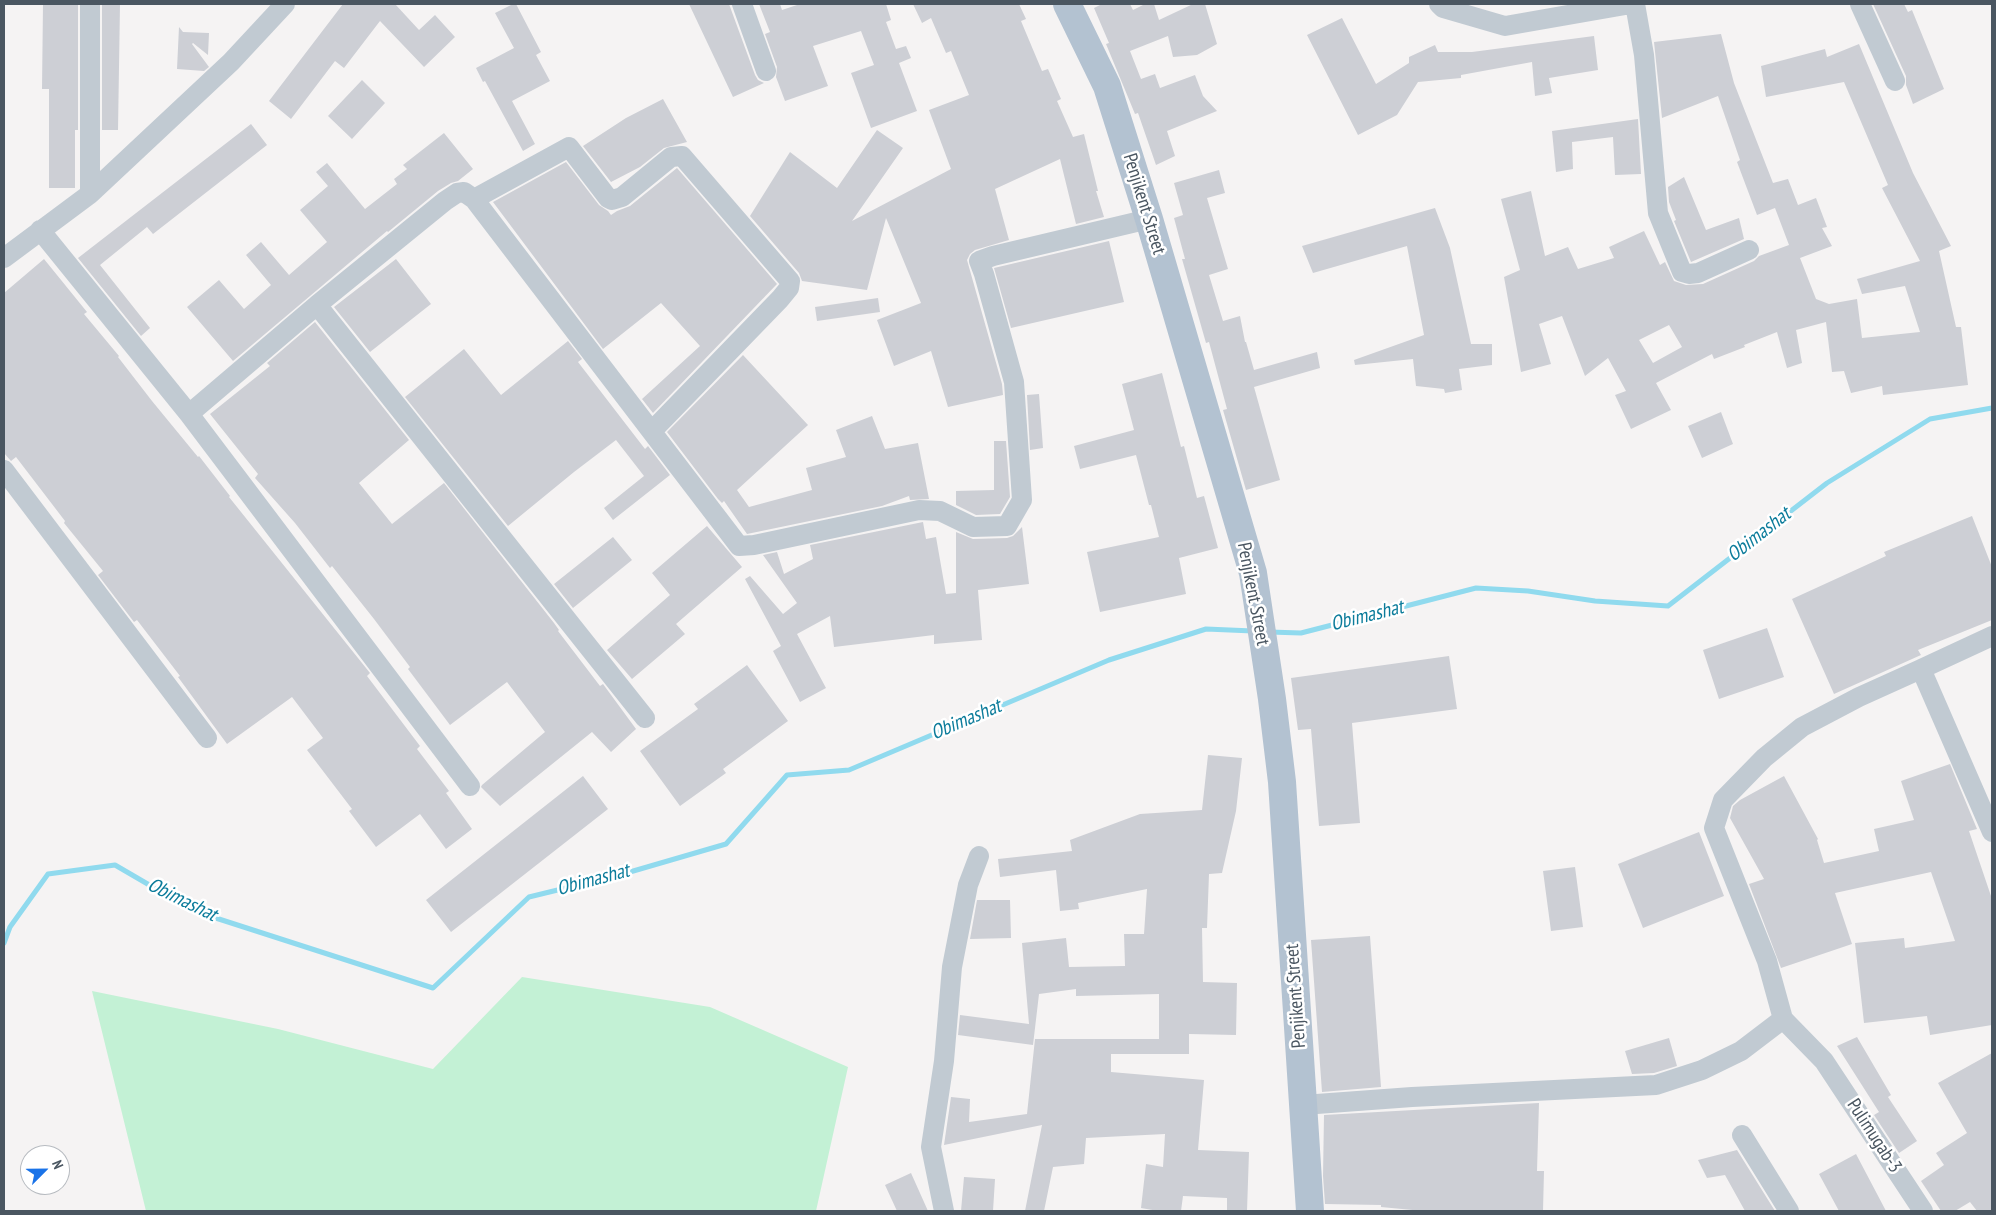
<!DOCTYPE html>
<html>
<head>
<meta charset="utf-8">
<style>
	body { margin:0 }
	#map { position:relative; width:1996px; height:1215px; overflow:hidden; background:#f5f3f3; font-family:"PT Sans Narrow",sans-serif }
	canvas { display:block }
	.frame { position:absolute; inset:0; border:5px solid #4a5661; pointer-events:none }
	.north { position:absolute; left:20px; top:1145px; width:50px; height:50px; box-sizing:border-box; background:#fff; border:1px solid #b7bbc0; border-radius:50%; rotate:67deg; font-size:14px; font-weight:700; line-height:20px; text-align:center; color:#4a5661 }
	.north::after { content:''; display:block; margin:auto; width:18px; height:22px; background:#1a73e8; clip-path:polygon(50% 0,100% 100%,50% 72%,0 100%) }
</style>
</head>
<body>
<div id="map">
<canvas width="1996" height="1215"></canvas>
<div class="frame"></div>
<div class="north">N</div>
</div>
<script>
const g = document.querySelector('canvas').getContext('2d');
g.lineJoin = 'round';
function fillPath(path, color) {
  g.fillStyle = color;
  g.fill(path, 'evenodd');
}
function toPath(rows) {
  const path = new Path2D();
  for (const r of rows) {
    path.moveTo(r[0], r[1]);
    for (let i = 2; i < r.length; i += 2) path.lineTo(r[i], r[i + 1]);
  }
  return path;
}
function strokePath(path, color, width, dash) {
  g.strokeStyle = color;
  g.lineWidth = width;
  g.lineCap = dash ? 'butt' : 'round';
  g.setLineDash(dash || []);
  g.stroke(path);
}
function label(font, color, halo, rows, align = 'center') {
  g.font = font + ' "PT Sans Narrow",sans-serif';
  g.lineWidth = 5;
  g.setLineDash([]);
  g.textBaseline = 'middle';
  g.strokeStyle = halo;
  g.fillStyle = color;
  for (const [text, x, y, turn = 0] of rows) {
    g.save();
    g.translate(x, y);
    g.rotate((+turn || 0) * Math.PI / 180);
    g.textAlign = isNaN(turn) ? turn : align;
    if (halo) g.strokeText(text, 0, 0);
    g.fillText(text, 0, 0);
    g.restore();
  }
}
fillPath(toPath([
	[522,977,710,1007,848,1067,816,1211,146,1211,92,991,278,1029,433,1069]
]), '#c3f1d5');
strokePath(toPath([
	[1269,632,1301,633,1476,588,1528,591,1595,601,1668,606,1827,483,1930,419,1992,408],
	[4,943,10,927,48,874,115,865,194,911,433,988,529,897,623,874,726,844,787,775,849,770,1109,660,1206,629,1253,631]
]), '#90daee', 5);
fillPath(toPath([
	[43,4,78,4,78,130,75,130,75,188,49,188,49,89,42,89],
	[102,4,120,4,118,130,102,130],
	[343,4,395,4,419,30,435,15,455,37,424,67,380,21,344,68,335,61,291,119,269,101],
	[513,4,516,4,541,52,536,55,550,81,512,101,535,144,523,151,485,81,483,82,476,68,514,48,495,13],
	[689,4,729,4,755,75,758,80,764,83,733,97],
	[759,4,780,4,782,10,800,4,886,4,891,20,886,22,896,49,906,46,911,58,899,63,917,111,871,128,851,73,874,65,861,31,813,46,828,86,785,101,776,77,777,67,765,34,770,32],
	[913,4,1019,4,1026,19,1021,21,1042,71,1048,69,1061,99,1057,101,1073,137,1084,134,1098,191,1096,191,1104,217,1076,224,1060,159,995,189,1009,240,975,250,970,254,967,260,1002,384,1003,395,948,407,931,351,894,366,877,320,921,303,886,218,867,290,802,281,799,273,750,216,790,152,837,188,877,130,903,148,852,221,951,169,929,110,969,95,951,51,946,53,931,18,922,23],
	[1102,4,1130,4,1133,10,1145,4,1154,4,1159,20,1193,4,1205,4,1217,44,1197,55,1173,57,1168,36,1130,51,1141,79,1155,74,1160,88,1195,75,1203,96,1217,111,1167,131,1175,156,1156,165,1138,113,1135,114,1106,44,1109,43,1094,8],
	[1873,4,1904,4,1908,12,1912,10,1944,89,1913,104,1906,85,1906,76],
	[1342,18,1376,84,1409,63,1409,57,1435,45,1438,52,1472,52,1594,36,1598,70,1549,78,1552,93,1535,96,1532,62,1461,75,1461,78,1418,82,1397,115,1358,135,1307,35],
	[179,27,183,32,209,33,208,55,193,43,192,44,209,67,204,71,177,69],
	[1721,34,1734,83,1773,183,1788,179,1798,205,1816,198,1827,227,1822,228,1832,246,1800,258,1816,299,1829,304,1857,299,1862,338,1920,332,1905,286,1862,294,1857,279,1920,261,1882,188,1888,185,1844,82,1766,97,1761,66,1825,49,1827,57,1859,44,1913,173,1951,246,1939,251,1956,327,1961,327,1968,385,1883,395,1882,386,1851,393,1844,371,1832,372,1826,322,1796,330,1802,363,1787,368,1777,332,1744,345,1745,347,1714,359,1712,354,1656,383,1671,410,1631,429,1615,395,1626,391,1608,358,1585,376,1562,316,1539,324,1551,364,1521,372,1504,277,1520,270,1501,199,1531,191,1545,256,1568,247,1578,269,1614,258,1609,247,1644,231,1660,265,1665,262,1674,281,1686,285,1703,284,1754,261,1759,256,1789,245,1775,208,1757,215,1737,162,1740,160,1718,96,1662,118,1654,42],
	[1669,325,1682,347,1653,363,1639,340],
	[362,80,385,103,352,139,328,116],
	[663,99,687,142,664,148,640,167,611,182,583,146,626,118],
	[1638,119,1641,174,1615,175,1613,137,1572,142,1573,169,1556,172,1552,131],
	[251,124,267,145,153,234,147,227,100,265,150,328,141,336,78,258],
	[444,133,473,169,458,181,451,183,438,191,388,232,387,231,233,361,187,307,219,280,244,309,271,285,246,255,261,242,289,275,327,242,300,210,328,186,316,172,327,163,365,209,397,184,394,179,407,169,403,165],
	[566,162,599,205,608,211,611,215,617,211,630,206,677,168,777,284,653,413,642,399,700,346,661,303,603,349,493,202],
	[1219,170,1225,193,1207,198,1228,269,1209,275,1223,321,1240,316,1245,342,1246,342,1254,370,1317,352,1320,368,1254,387,1280,480,1246,490,1223,410,1227,409,1209,342,1206,343,1182,259,1185,259,1174,218,1183,215,1174,183],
	[1684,177,1706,230,1739,218,1744,239,1691,262,1674,221,1676,220,1669,202,1668,187],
	[1435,208,1450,248,1471,344,1492,344,1492,365,1459,369,1462,390,1445,393,1444,389,1416,386,1413,359,1355,365,1354,360,1424,335,1407,246,1313,273,1302,246],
	[1109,241,1124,302,1011,328,994,268],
	[44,259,87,312,84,314,119,356,118,357,152,401,198,457,199,456,230,496,229,497,370,673,367,676,420,746,417,749,449,791,446,793,472,829,446,849,420,814,376,847,349,811,352,809,307,750,323,738,292,697,227,744,178,677,180,676,137,620,134,622,98,575,103,571,64,523,65,521,16,457,11,461,4,453,4,293],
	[396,259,431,304,370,352,334,307],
	[878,298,880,312,817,321,815,307],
	[315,322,409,440,359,483,392,524,444,483,554,623,559,630,558,631,600,686,603,684,636,729,611,752,592,732,500,806,481,787,482,785,545,732,507,682,450,725,408,669,410,667,374,619,332,566,330,568,295,523,255,478,258,474,210,414,270,366,267,363],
	[568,341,582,359,578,362,645,449,648,446,670,475,613,520,604,508,644,476,616,440,574,472,508,526,405,397,464,349,501,395],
	[743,355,808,425,737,490,749,507,812,490,806,468,846,457,836,430,872,416,885,449,918,443,929,499,910,500,909,496,882,506,747,534,724,501,722,503,718,499,667,432],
	[1162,373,1181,447,1184,446,1197,498,1204,496,1218,548,1179,558,1186,594,1100,612,1087,552,1159,537,1151,505,1149,505,1136,455,1080,469,1074,446,1134,430,1122,384],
	[1039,394,1043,448,1030,450,1027,395],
	[1721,412,1733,444,1702,458,1688,426],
	[994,441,1006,441,1010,497,1000,514,976,515,956,505,956,491,994,490],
	[1972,516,1992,567,1992,620,1918,650,1921,655,1834,694,1792,599,1886,556,1884,552],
	[923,522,926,539,936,537,946,594,956,593,956,532,973,539,1007,538,1013,536,1022,527,1029,584,978,590,982,640,934,644,934,635,834,647,830,616,797,634,826,688,800,702,773,651,781,646,745,579,750,576,783,614,797,603,763,555,777,552,784,574,813,559,810,545],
	[707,526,742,567,676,624,685,634,632,679,607,650,670,595,652,573],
	[613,537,632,560,573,608,554,584],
	[1767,628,1784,677,1719,699,1703,650],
	[1449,656,1457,709,1352,723,1360,823,1319,826,1311,729,1298,730,1291,678],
	[747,665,788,721,723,769,726,773,680,806,640,751,698,709,694,704],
	[1208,755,1242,758,1236,811,1222,873,1209,874,1207,928,1202,928,1203,982,1237,983,1236,1035,1189,1034,1189,1054,1111,1054,1111,1072,1204,1080,1198,1150,1249,1152,1247,1211,1227,1211,1227,1198,1183,1196,1181,1211,1158,1211,1141,1208,1146,1164,1163,1167,1165,1134,1086,1138,1084,1164,1053,1167,1044,1211,1025,1211,1042,1125,944,1145,951,1097,970,1099,969,1122,1027,1114,1035,1039,1159,1039,1159,994,1076,996,1076,989,1039,994,1033,1045,958,1035,960,1015,1029,1024,1022,943,1066,938,1069,967,1125,966,1124,934,1144,934,1147,889,1078,903,1079,909,1060,911,1056,870,1000,877,998,859,1072,851,1070,840,1140,814,1202,810],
	[1950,764,1977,829,1969,831,1992,899,1992,1025,1930,1035,1927,1016,1864,1023,1855,943,1904,938,1905,948,1955,941,1931,872,1835,893,1852,944,1781,968,1749,884,1764,879,1730,818,1733,806,1740,800,1784,776,1818,839,1817,840,1824,863,1879,851,1874,829,1914,820,1901,781],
	[583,776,608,809,451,932,426,900],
	[1699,832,1724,896,1643,928,1618,864],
	[1575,867,1583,927,1551,931,1543,871],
	[977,900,1010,900,1011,938,970,939],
	[1370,936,1381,1087,1322,1092,1311,940],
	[1857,1037,1891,1095,1888,1097,1917,1141,1899,1153,1874,1115,1879,1112,1837,1046],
	[1669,1038,1677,1066,1654,1073,1632,1074,1625,1051],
	[1992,1053,1992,1211,1977,1211,1970,1202,1955,1211,1941,1211,1921,1181,1944,1165,1936,1153,1967,1133,1938,1083],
	[1539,1103,1537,1171,1544,1171,1543,1211,1423,1211,1381,1207,1381,1205,1325,1204,1323,1176,1324,1115],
	[1737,1150,1775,1211,1745,1211,1725,1175,1707,1178,1698,1160],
	[1856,1154,1886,1211,1839,1211,1819,1174],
	[911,1173,928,1211,897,1211,885,1185],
	[964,1177,995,1179,993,1211,961,1211]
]), '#cdcfd5');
strokePath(toPath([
	[742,4,766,71],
	[1439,4,1443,8,1505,26,1631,4],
	[1635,4,1644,55,1658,213,1682,272,1689,274,1698,273,1749,250],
	[1860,4,1895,81],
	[90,194,90,4],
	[474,199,739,546,754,545,919,510,940,511,973,527,1007,526,1022,500,1014,382,984,274,979,261,993,256,1149,219],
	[40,230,189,414,470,786],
	[4,258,90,194,231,62,285,4],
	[317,305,645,718],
	[189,414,317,305,445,201,457,193,464,192,474,199,569,147,608,198,612,200,622,197,671,157,682,156,790,281,789,288,780,299,652,431],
	[4,470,207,738],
	[1992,636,1921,669,1992,832],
	[1783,1019,1824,1061,1923,1211],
	[1303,1105,1412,1097,1656,1085,1702,1070,1741,1051,1783,1019,1767,961,1714,828,1723,800,1764,758,1802,727,1859,697,1921,669],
	[1742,1135,1789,1211],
	[944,1211,931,1147,944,1061,952,967,968,885,979,856]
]), '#c1cad2', 20);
strokePath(toPath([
	[1067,4,1107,86,1149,219,1253,573,1272,699,1282,782,1310,1211]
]), '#b3c2d1', 28);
label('19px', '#4a5661', '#fff', [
	["Penjikent Street",1144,204,73],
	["Penjikent Street",1253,594,79],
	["Penjikent Street",1296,996,-94],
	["Pulimugab-3",1874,1136,57]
]);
label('italic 20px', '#0c7c9b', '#fff', [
	["Obimashat",1759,535,-38],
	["Obimashat",1367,616,-14],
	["Obimashat",966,720,-23],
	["Obimashat",593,880,-15],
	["Obimashat",182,900,26]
]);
</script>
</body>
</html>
